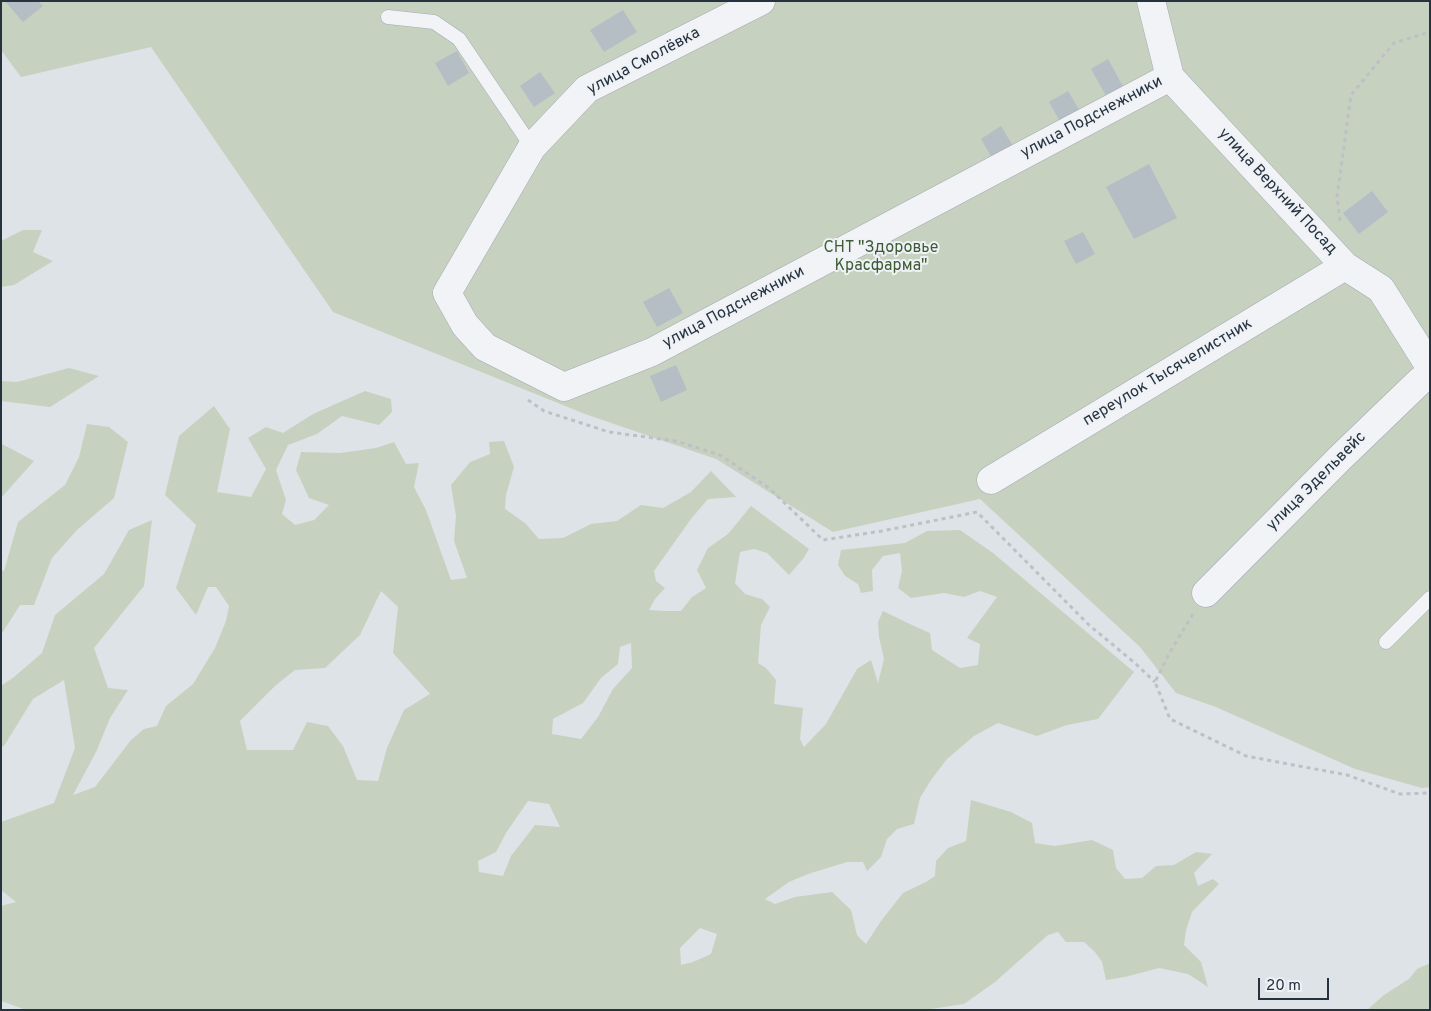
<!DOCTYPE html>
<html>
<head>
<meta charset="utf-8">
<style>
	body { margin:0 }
	#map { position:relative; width:1431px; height:1011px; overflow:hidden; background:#dee3e8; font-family:Overpass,sans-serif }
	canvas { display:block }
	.frame { position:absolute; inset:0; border:2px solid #27323f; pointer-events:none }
	.scale { position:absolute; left:1258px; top:978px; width:71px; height:22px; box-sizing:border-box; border:2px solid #27323f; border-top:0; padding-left:6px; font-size:15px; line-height:18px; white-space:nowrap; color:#27323f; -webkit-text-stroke:4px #eef2f6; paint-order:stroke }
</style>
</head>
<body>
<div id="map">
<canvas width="1431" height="1011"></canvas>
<div class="frame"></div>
<div class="scale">20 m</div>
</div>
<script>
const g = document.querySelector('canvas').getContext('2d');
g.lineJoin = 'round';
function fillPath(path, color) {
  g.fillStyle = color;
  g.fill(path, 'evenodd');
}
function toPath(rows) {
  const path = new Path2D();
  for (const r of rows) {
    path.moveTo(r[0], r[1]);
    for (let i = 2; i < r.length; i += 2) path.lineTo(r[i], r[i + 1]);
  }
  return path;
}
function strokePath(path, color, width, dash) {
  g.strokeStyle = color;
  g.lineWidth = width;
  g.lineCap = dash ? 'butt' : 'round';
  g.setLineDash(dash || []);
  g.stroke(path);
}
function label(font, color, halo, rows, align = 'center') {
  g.font = font + ' Overpass,sans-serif';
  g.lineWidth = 4;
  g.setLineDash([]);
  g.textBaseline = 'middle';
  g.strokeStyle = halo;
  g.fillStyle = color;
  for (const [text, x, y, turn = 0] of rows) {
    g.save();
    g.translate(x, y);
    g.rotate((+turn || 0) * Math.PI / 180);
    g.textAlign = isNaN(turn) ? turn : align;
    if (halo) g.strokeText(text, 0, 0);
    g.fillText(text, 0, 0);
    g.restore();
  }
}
fillPath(toPath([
	[1,1,1430,1,1430,787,1422,788,1355,769,1216,707,1176,693,1140,647,980,499,833,532,716,459,585,414,333,312,151,47,21,77,1,50],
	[23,230,42,230,33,252,53,261,14,285,1,287,1,241],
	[69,368,99,376,50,407,1,401,1,381,17,382],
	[365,391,391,399,392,412,379,425,342,416,317,434,288,445,276,470,286,500,282,514,295,525,314,520,329,505,309,498,296,470,301,452,340,453,376,448,394,442,406,464,419,463,414,487,426,510,451,580,467,578,454,541,456,516,451,485,470,462,490,454,489,442,504,441,514,467,506,495,505,509,525,523,539,539,563,538,591,524,617,521,641,505,663,508,691,492,711,471,736,497,708,499,691,519,654,571,656,581,665,588,655,599,649,610,665,611,681,611,692,597,706,588,697,570,708,548,728,534,751,506,809,549,803,559,789,575,767,553,754,549,740,552,735,583,745,594,762,599,770,607,761,625,758,663,766,668,776,680,774,704,803,708,800,739,804,747,826,724,857,669,871,660,878,683,884,659,879,637,878,622,883,611,914,626,930,633,932,650,960,668,978,665,980,644,967,638,997,597,980,591,964,597,944,593,911,598,898,588,902,571,900,553,883,556,872,570,873,591,861,593,858,584,845,576,838,565,841,550,905,543,927,531,960,530,993,553,1134,672,1098,719,1067,725,1037,736,998,723,974,736,947,759,931,780,920,798,914,824,897,829,887,839,881,857,867,871,863,862,847,862,808,874,789,882,765,899,775,904,795,897,832,892,851,910,857,935,866,944,881,921,903,893,926,882,935,876,936,861,948,848,966,841,971,800,1011,812,1032,823,1035,843,1055,846,1092,840,1113,850,1116,868,1125,879,1142,878,1156,866,1174,865,1196,852,1212,854,1194,873,1198,886,1213,879,1219,884,1192,912,1186,930,1184,945,1201,962,1208,987,1188,974,1159,968,1125,977,1106,980,1102,962,1095,952,1084,942,1066,942,1058,932,1048,935,995,982,964,1004,924,1010,26,1010,1,1001,1,906,16,902,1,890,1,822,54,803,75,748,64,680,33,699,4,746,1,747,1,686,14,677,42,653,55,615,104,574,129,530,152,520,144,586,94,648,108,688,128,690,110,718,97,750,73,795,95,787,131,740,144,729,157,726,166,706,193,684,215,648,226,621,229,606,216,587,208,587,196,615,176,588,196,525,165,495,179,436,214,406,230,429,217,492,251,497,266,469,248,438,266,427,283,433,313,414],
	[381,591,398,607,393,653,430,694,404,710,387,748,378,781,357,780,343,746,328,726,307,722,293,750,247,750,240,721,276,685,295,670,325,668,360,635],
	[631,643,632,668,613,689,598,717,581,739,552,734,553,719,583,703,601,678,618,664,620,647],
	[528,801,549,804,560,827,535,825,511,856,503,876,479,872,478,861,496,852,506,833],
	[700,928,717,934,711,954,693,962,681,965,680,948],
	[87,424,109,427,128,442,114,498,77,530,52,558,34,605,20,605,1,635,1,570,4,571,18,522,65,485,79,457],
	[2,444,34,461,1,498,1,445],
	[1430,963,1430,1010,1367,1010,1384,995,1409,979,1417,969]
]), '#c6d2bf');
fillPath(toPath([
	[5,1,38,1,43,6,23,22],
	[623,10,637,32,604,52,590,30],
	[457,51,469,73,448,86,435,63],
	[1108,59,1125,90,1108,99,1091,69],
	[540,72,555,93,534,107,520,86],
	[1068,91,1081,113,1062,125,1049,102],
	[1001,126,1016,151,995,163,981,139],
	[1149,164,1177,218,1134,239,1106,187],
	[1372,191,1388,212,1359,234,1343,213],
	[1083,232,1095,254,1076,264,1064,241],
	[669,288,683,313,657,327,643,302],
	[676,365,687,390,661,402,650,376]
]), '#b5bdc5');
const lane = toPath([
	[388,17,434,22,459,39,532,147],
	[1386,642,1430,598]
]);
const street = toPath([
	[761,1,587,89,532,147,447,293,465,325,485,347,564,387,652,352,1170,77],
	[1151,1,1170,77,1345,266,1381,289,1430,367],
	[991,480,1345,266],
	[1206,593,1340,458,1420,381,1430,374]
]);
strokePath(lane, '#a3aab2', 15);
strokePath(street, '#a3aab2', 29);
strokePath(toPath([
	[1340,221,1337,197,1351,95,1394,43,1430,32],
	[528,400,544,411,609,432,676,441,720,455,769,488,823,540,882,531,977,512,1089,625,1136,664,1155,682],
	[1193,614,1170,652,1155,682,1170,719,1246,756,1347,775,1400,794,1430,793]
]), '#bcc1c6', 3, [4, 4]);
strokePath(lane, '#f1f3f6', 14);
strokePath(street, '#f1f3f6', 28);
label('16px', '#27323f', '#eef2f6', [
	["улица Смолёвка",644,62,-28],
	["улица Подснежники",1092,118,-28],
	["улица Верхний Посад",1277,192,47],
	["улица Подснежники",734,308,-28],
	["переулок Тысячелистник",1168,373,-31],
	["улица Эдельвейс",1317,482,-45]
]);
label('16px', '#3f5b34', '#eef2f6', [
	["СНТ \"Здоровье",881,249],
	["Красфарма\"",881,267]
]);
</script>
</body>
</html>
